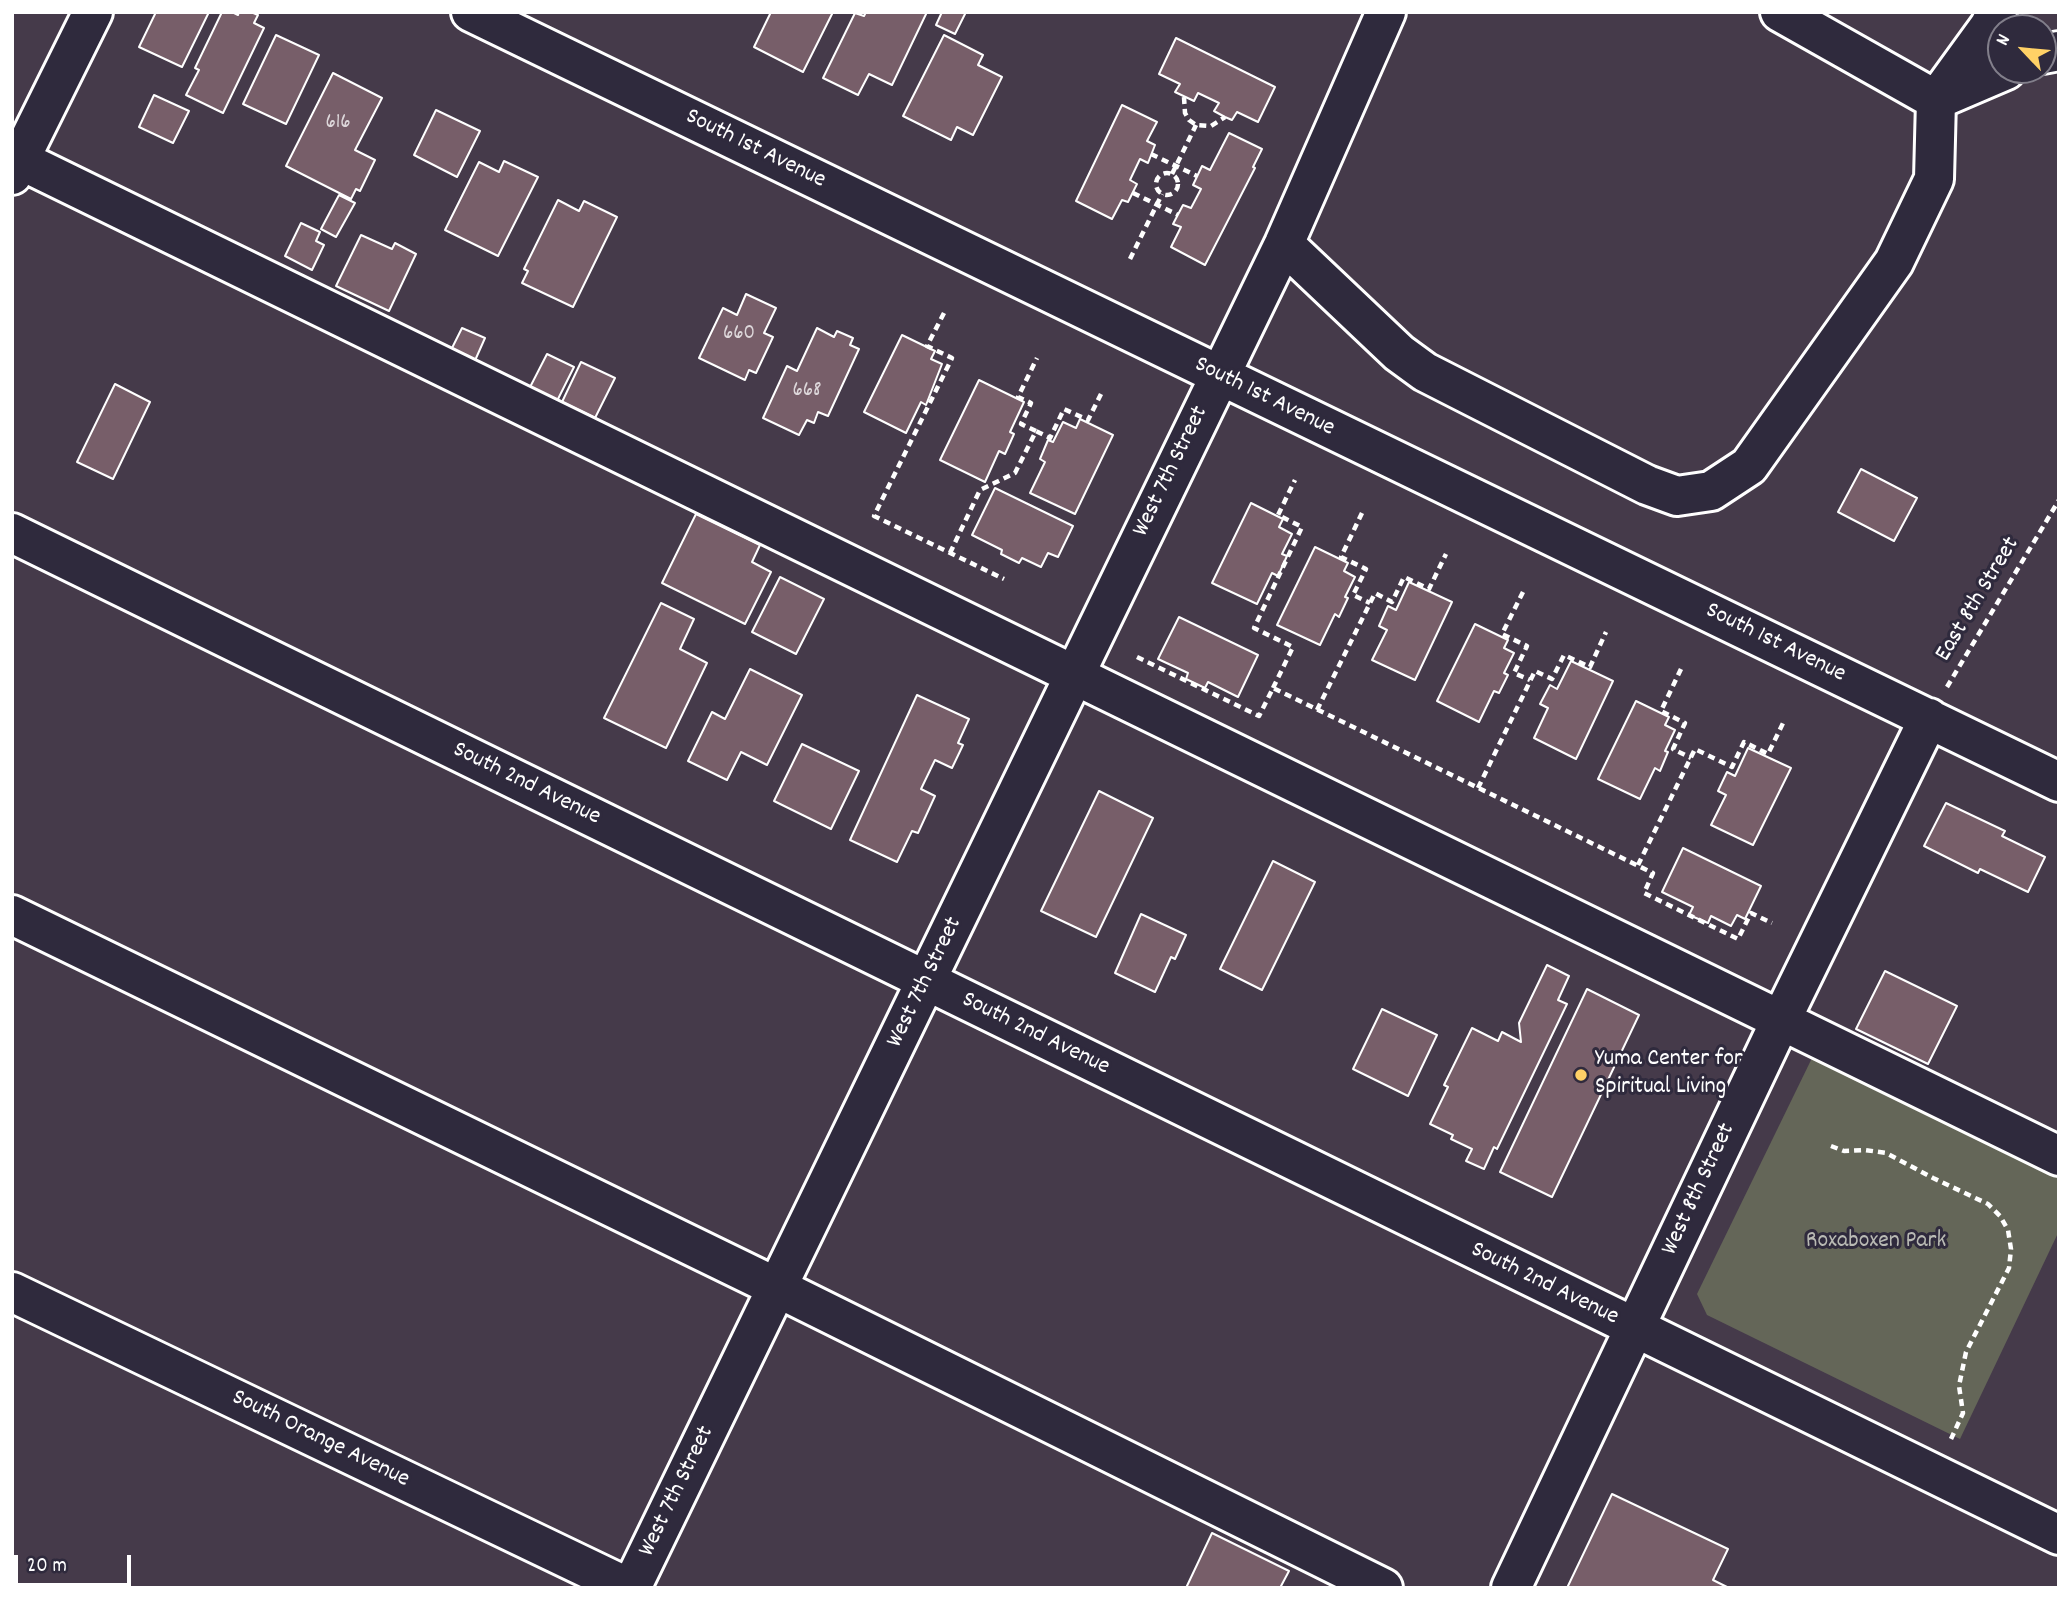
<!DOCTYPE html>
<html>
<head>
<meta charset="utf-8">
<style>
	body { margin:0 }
	#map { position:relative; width:2071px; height:1600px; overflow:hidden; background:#453a4a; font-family:Dekko,sans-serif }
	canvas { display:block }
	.frame { position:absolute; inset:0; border:14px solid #fff; pointer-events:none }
	.north { position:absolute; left:1987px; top:14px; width:70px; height:70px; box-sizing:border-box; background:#2f2a3d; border:2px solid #827f8b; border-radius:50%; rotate:296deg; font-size:19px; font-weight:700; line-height:28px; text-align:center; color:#fff }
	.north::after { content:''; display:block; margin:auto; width:24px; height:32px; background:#ffd166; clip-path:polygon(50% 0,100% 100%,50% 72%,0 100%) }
	.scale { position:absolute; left:14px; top:1555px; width:117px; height:32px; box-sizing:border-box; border:4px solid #fff; border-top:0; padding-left:9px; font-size:21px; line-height:24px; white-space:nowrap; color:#fff; -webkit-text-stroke:5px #2f2a3d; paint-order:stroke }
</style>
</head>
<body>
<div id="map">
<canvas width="2071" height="1600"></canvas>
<div class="frame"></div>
<div class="north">N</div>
<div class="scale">20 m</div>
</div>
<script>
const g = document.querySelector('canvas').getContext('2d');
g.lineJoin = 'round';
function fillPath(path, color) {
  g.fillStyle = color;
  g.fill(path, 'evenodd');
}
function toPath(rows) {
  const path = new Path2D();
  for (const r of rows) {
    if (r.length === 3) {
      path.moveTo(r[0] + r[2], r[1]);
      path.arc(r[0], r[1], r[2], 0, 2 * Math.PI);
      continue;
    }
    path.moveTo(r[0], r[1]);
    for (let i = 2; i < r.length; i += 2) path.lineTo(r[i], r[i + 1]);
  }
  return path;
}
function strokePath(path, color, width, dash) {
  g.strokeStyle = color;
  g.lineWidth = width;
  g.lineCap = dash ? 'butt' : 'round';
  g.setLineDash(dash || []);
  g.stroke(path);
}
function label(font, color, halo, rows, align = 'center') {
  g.font = font + ' Dekko,sans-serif';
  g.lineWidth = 6;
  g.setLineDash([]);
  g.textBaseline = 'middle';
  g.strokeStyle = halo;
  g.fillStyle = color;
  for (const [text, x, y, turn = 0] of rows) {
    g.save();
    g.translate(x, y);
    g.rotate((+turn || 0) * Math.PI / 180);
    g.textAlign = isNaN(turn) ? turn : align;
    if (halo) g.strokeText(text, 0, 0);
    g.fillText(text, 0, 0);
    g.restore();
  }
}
fillPath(toPath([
	[1813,1056,2059,1179,2059,1231,1960,1439,1707,1315,1697,1294]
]), '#646658');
const building = toPath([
	[156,12,209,12,182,67,139,47,156,12],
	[222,12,232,12,238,15,239,12,251,12,258,15,254,23,264,28,223,113,186,95,199,70,195,68,222,12],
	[771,12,833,12,803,72,754,47,771,12],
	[866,12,927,12,892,85,869,74,858,95,823,78,855,13,864,16,866,12],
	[942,12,966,12,955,34,936,25,942,12],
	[276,35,319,55,286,124,243,104,276,35],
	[944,35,983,55,978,65,1002,77,973,135,957,127,951,140,903,116,944,35],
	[1176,38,1275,87,1258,122,1237,112,1232,120,1225,117,1214,111,1219,103,1198,93,1194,101,1175,92,1180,84,1159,74,1176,38],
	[333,73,382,98,355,150,375,160,360,191,356,189,351,199,286,166,333,73],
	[154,95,189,111,173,143,139,127,154,95],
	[1122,105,1157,122,1147,141,1155,145,1148,163,1140,159,1130,180,1137,184,1128,202,1122,200,1112,219,1076,201,1122,105],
	[436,110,480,131,457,177,414,155,436,110],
	[1229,133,1262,149,1253,167,1255,168,1205,265,1171,247,1181,227,1173,224,1183,205,1191,208,1201,189,1193,185,1202,166,1210,170,1229,133],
	[504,161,538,177,498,256,445,230,479,162,499,172,504,161],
	[339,195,355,203,336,237,321,229,339,195],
	[558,200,579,211,584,201,617,217,573,307,522,283,528,271,524,269,558,200],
	[301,223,320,232,316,241,324,245,312,270,285,256,301,223],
	[361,235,392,249,395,243,416,254,389,311,336,286,361,235],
	[746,294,776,308,764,333,773,337,756,373,749,370,745,380,699,358,723,308,737,315,746,294],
	[462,328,485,338,473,365,449,354,462,328],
	[817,328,834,337,837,331,853,338,850,345,859,349,828,416,818,412,814,423,807,420,799,435,763,418,787,366,797,371,817,328],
	[902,335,935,351,931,359,942,364,926,405,921,402,906,433,864,412,902,335],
	[547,354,574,367,554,407,527,393,547,354],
	[581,362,615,378,595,418,562,402,581,362],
	[979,380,1024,402,1010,432,1014,434,1005,454,999,451,985,482,940,460,979,380],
	[115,384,150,402,113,479,77,462,115,384],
	[1080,419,1113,435,1075,514,1030,493,1045,462,1040,459,1048,440,1053,442,1063,422,1076,428,1080,419],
	[1861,469,1917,498,1894,541,1838,512,1861,469],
	[995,488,1073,526,1058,557,1048,553,1041,567,1022,558,1019,563,1001,554,1002,550,972,535,995,488],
	[1251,503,1283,519,1279,527,1292,534,1282,554,1287,556,1278,576,1272,573,1257,604,1212,583,1251,503],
	[696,514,760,545,752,562,771,572,745,624,662,583,696,514],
	[1315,547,1348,563,1344,571,1355,577,1345,597,1348,598,1339,617,1335,614,1320,645,1277,625,1315,547],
	[780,577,824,599,796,654,752,632,780,577],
	[1409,582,1452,602,1415,680,1372,660,1387,630,1379,626,1388,606,1396,610,1409,582],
	[661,603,694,619,680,649,707,663,666,748,604,718,661,603],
	[1179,617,1258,655,1238,697,1208,682,1205,688,1186,679,1188,673,1158,659,1179,617],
	[1475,624,1508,640,1504,648,1514,653,1504,673,1508,675,1499,693,1494,691,1479,722,1437,701,1475,624],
	[1571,661,1613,681,1576,759,1534,738,1548,708,1540,704,1550,685,1557,689,1571,661],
	[750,669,802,695,767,765,741,752,727,780,688,761,712,712,725,719,750,669],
	[917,695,969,719,958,743,963,745,952,768,935,760,921,789,935,796,918,833,912,831,897,862,850,840,917,695],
	[1636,701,1669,717,1665,725,1675,730,1665,751,1668,752,1660,771,1655,768,1640,799,1598,779,1636,701],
	[802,744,859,771,831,829,774,801,802,744],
	[1748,748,1791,768,1753,845,1711,825,1726,795,1718,791,1727,772,1735,776,1748,748],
	[1099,791,1153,818,1096,937,1041,911,1099,791],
	[1946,803,2005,831,2002,836,2045,857,2028,892,1980,869,1978,873,1924,846,1946,803],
	[1683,848,1761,886,1745,919,1737,915,1731,926,1711,916,1708,923,1689,915,1693,907,1662,892,1683,848],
	[1273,861,1315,882,1262,990,1220,969,1273,861],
	[1141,914,1186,935,1175,959,1171,957,1155,992,1115,973,1141,914],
	[1547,965,1569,976,1558,1000,1567,1004,1497,1149,1494,1147,1484,1169,1466,1161,1472,1149,1451,1139,1453,1135,1430,1124,1448,1087,1444,1085,1472,1028,1498,1041,1502,1032,1521,1042,1519,1023,1547,965],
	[1885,971,1957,1006,1928,1064,1856,1029,1885,971],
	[1587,989,1639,1015,1552,1197,1500,1172,1587,989],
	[1382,1009,1437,1035,1408,1096,1353,1069,1382,1009],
	[1612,1494,1728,1549,1713,1580,1729,1588,1567,1588,1612,1494],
	[1212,1533,1289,1571,1280,1588,1186,1588,1212,1533]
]);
fillPath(building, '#775e69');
strokePath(building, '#fff', 2);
const minor = toPath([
	[471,12,2059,782],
	[1780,12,1936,100,2006,70],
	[2043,54,2059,51],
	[12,156,2059,1156],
	[12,175,93,12],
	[1284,244,1399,353,1425,372,1647,485,1677,496,1711,491,1749,466,1894,262,1934,179,1936,100,1989,27,1997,12],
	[12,533,2059,1535],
	[12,915,778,1288,1383,1588],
	[12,1292,629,1588],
	[631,1588,1284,244,1386,12],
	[1511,1588,1781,1020,1929,718]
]);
strokePath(minor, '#fff', 44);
strokePath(toPath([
	[1184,97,1185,113,1189,120,1196,125,1211,126,1225,117],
	[1151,154,1197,176],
	[1167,184,11],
	[1172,174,1196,125],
	[1133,193,1178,215],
	[1130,259,1162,194],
	[944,313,927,346,952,358,874,516,1004,579],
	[1036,431,1021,424,1031,403,1018,397,1037,358],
	[1362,513,1341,557,1366,569,1353,595,1370,603],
	[950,553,980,490,1015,473,1036,431,1050,438,1064,409,1088,420,1103,390],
	[1523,592,1502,634,1527,646,1514,673,1530,680],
	[1137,657,1259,716,1273,688,1653,873,1644,893,1738,939,1751,913,1772,923],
	[1681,669,1661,711,1685,723,1673,749,1691,758],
	[1947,687,2059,500],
	[1273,688,1293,647,1254,628,1302,527,1278,515,1295,480],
	[1317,710,1375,593,1392,602,1404,577,1429,589,1446,554],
	[1478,788,1535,671,1552,679,1564,655,1590,667,1606,632],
	[1638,865,1695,749,1732,767,1744,742,1768,754,1785,719],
	[1831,1146,1844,1151,1865,1150,1886,1153,1933,1178,1988,1204,2000,1216,2008,1230,2011,1249,2009,1268,1966,1352,1959,1386,1963,1413,1951,1439]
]), '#fff', 4.5, [7, 5]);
strokePath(minor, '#2f2a3d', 38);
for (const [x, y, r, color] of [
	[1581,1075,7,"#ffd166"]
]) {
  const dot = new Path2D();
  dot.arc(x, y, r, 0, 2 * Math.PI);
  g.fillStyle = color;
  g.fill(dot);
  strokePath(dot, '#2f2a3d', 2.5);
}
label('21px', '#ddd7da', null, [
	["616",338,124],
	["660",739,335],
	["668",807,392]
]);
label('24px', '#fff', '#2f2a3d', [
	["South 1st Avenue",755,150,26],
	["South 1st Avenue",1264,398,26],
	["West 7th Street",1172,472,-64],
	["East 8th Street",1979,600,-59],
	["South 1st Avenue",1775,644,26],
	["South 2nd Avenue",526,785,26],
	["West 7th Street",926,983,-64],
	["South 2nd Avenue",1035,1035,26],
	["West 8th Street",1700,1190,-65],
	["South 2nd Avenue",1544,1285,26],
	["South Orange Avenue",320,1440,26],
	["West 7th Street",678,1492,-64]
]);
label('24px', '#fff', '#2f2a3d', [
	["Yuma Center for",1595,1061],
	["Spiritual Living",1595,1089]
], 'left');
label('24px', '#b9bab4', '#2f2a3d', [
	["Roxaboxen Park",1876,1243]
]);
</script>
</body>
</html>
